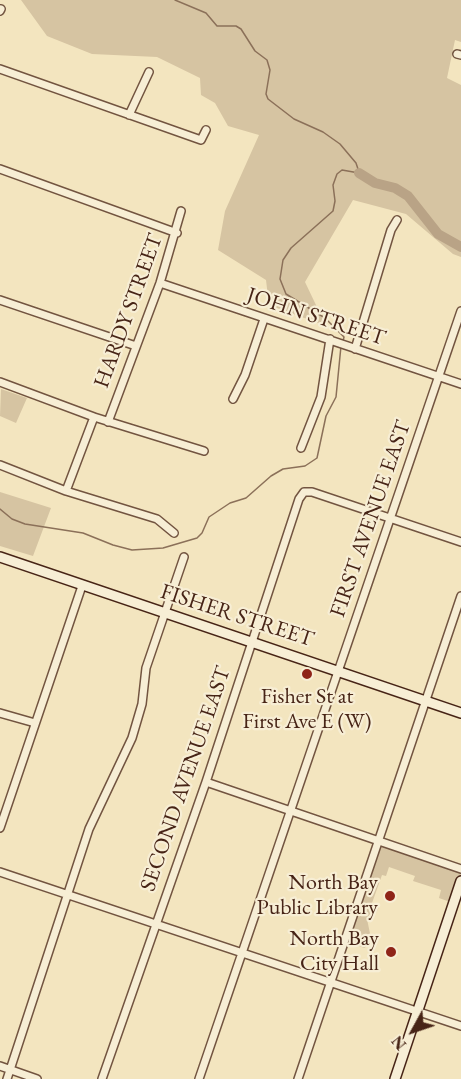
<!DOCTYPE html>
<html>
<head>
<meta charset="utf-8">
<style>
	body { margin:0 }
	#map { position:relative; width:461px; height:1079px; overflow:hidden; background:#f3e5bf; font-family:"EB Garamond",serif }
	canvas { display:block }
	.north { position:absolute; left:383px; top:1001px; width:60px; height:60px; -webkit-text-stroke:4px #f7eed5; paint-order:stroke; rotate:230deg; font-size:16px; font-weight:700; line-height:24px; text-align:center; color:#472416 }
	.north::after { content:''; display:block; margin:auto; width:21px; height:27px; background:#472416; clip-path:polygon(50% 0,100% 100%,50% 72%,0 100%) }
</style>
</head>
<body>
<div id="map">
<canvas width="461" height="1079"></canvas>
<div class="north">N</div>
</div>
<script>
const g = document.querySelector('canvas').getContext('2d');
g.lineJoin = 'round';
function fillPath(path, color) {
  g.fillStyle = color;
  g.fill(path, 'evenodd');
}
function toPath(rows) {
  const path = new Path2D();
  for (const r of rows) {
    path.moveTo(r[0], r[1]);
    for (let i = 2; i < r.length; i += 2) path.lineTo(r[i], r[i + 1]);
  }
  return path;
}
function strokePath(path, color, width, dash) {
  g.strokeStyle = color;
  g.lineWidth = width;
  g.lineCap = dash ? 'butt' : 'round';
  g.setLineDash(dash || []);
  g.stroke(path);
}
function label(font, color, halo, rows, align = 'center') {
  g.font = font + ' "EB Garamond",serif';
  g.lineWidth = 4.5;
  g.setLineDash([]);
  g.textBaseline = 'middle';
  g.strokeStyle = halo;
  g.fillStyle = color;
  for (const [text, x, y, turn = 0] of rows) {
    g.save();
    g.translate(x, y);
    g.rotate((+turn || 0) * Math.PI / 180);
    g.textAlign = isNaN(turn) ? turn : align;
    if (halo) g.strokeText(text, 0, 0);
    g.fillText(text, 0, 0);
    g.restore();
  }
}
fillPath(toPath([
	[21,0,461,0,461,42,455,40,447,78,461,85,461,257,453,254,406,214,353,200,305,282,326,326,269,305,266,280,218,250,225,211,259,135,228,126,215,103,201,95,200,78,157,57,92,54,47,36],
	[1,389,27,398,16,423,0,416],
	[0,492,51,508,33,556,0,546],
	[378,840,461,869,461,881,453,903,439,898,441,890,413,881,415,876,389,867,386,876,382,875,372,903,379,907,376,913,369,915,367,919,372,943,364,948,344,940]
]), '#d6c4a2');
strokePath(toPath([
	[175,0,206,13,217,26,236,26,241,29,255,51,267,60,270,70,266,94,268,99,294,119,323,132,340,144,356,163,359,172],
	[343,341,344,337,325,318,286,294,280,279,283,260,291,248,333,211,335,201,333,185,337,174,342,170,359,173],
	[0,509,12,519,25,524,83,533,113,545,132,550,163,548,197,538,202,533,209,517,230,503,246,498,271,476,283,469,305,466,317,458,326,416,336,397,341,346]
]), '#8b7059', 1.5);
strokePath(toPath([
	[359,173,375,183,395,188,408,196,438,234,461,247]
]), '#b9a386', 10);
const street = toPath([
	[0,11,1,9],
	[457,54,461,55],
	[0,69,201,140,206,130],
	[129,115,149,72],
	[0,169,177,233],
	[160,283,461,384],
	[0,300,136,346],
	[355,349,391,230,397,220],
	[0,382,94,417,204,451],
	[233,399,245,375,264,319],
	[108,422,160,283,181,211],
	[301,448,321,397,330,339],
	[0,465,66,491,157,519,174,533],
	[66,491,94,417],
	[0,713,35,723],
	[206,782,461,869],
	[0,828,82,586],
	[0,872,461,1026],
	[0,1066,37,1079],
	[7,1079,89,829,132,738,142,704,146,668,184,557],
	[102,1079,206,782,299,499,304,492,312,492,461,542],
	[199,1079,461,311],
	[298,1079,461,596]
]);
const secondary = toPath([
	[0,557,461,713],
	[395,1079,461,881]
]);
strokePath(street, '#725440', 10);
strokePath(secondary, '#472416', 12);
strokePath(street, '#f7eed5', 7);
strokePath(secondary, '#f7eed5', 9);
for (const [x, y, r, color] of [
	[307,674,6,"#8f2418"],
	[390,896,6,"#8f2418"],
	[391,952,6,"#8f2418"]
]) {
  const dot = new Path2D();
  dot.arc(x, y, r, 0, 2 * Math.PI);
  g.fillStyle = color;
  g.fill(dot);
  strokePath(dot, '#f7eed5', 2);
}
label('22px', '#472416', '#f7eed5', [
	["HARDY STREET",129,311,-70],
	["JOHN STREET",316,317,18],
	["FIRST AVENUE EAST",371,519,-71],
	["FISHER STREET",237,616,18],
	["SECOND AVENUE EAST",186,779,-71]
]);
label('22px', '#472416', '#f7eed5', [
	["Fisher St at",307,697,"center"],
	["First Ave E (W)",307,722,"center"],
	["North Bay",378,883],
	["Public Library",378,908],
	["North Bay",379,939],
	["City Hall",379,964]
], 'right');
</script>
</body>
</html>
